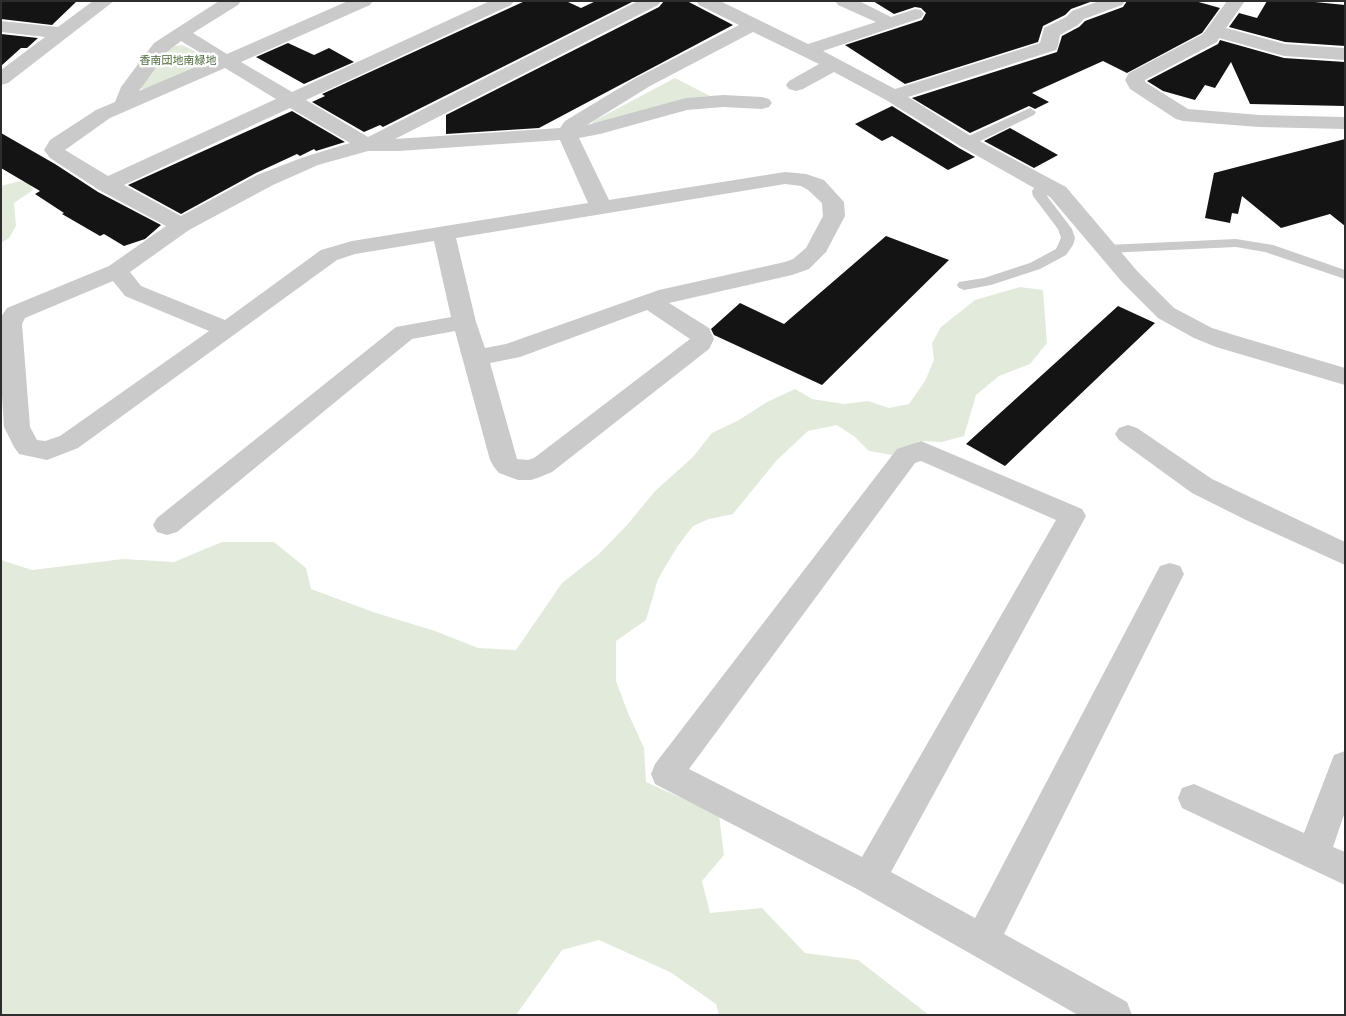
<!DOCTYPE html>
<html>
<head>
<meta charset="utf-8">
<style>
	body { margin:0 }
	#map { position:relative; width:1346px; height:1016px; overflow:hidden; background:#fff; font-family:Roboto,sans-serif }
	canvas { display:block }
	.frame { position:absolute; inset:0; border:2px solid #2d2d2d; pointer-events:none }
</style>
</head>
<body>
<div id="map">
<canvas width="1346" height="1016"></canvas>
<div class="frame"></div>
</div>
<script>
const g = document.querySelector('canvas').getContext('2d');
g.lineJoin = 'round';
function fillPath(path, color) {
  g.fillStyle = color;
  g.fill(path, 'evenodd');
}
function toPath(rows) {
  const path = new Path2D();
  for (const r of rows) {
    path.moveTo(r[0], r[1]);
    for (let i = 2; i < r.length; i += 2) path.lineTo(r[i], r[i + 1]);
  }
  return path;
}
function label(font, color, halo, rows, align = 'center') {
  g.font = font + ' Roboto,"Noto Sans JP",sans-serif';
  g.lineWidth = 5;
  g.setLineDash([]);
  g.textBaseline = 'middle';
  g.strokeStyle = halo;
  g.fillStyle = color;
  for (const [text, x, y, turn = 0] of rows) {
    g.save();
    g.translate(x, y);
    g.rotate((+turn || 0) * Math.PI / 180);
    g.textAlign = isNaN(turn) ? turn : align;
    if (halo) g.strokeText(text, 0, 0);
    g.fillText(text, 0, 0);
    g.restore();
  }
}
fillPath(toPath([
	[182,45,207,57,207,65,148,90,139,88,170,47],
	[675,78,710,96,687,98,597,126,592,122],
	[20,181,30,183,33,190,14,203,16,226,9,238,1,243,1,186],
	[1020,287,1043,290,1047,343,1030,364,999,376,976,395,964,436,942,442,919,441,892,455,869,451,855,437,837,425,808,431,776,461,733,514,709,519,693,526,677,547,658,579,646,620,616,641,616,681,628,713,644,748,646,782,719,815,724,855,702,881,710,913,762,908,805,953,858,960,929,1015,719,1015,716,1004,670,972,599,940,562,950,516,1015,1,1015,1,560,32,570,123,559,174,562,222,542,274,542,306,568,311,589,373,612,435,631,478,648,516,650,562,583,599,554,627,525,655,491,693,457,712,433,739,420,767,402,795,389,812,399,844,404,868,401,889,408,909,404,925,381,934,360,932,343,941,327,975,300]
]), '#e2ebdb');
fillPath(toPath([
	[1,1,77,1,52,25,1,19],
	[525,1,566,1,581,8,596,1,632,2,383,127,380,125,364,132,312,102,325,96,322,94],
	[664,1,687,1,733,25,539,128,446,134,446,115,659,7],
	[873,1,1093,1,1071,9,1065,15,1043,26,1038,42,905,84,845,45,922,20,926,13,921,8,915,7,894,14],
	[1127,1,1195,1,1220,8,1202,33,1127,73,1103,61,1032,93,1049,102,1035,109,1029,106,970,133,912,98,1057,52,1062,36,1079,27,1085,21,1123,7],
	[1267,1,1305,1,1345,5,1345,46,1285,42,1229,27,1239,13,1257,18],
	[1,34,38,38,27,48,21,48,1,66],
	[1220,40,1284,58,1345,62,1345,106,1250,104,1231,62,1215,88,1205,85,1195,100,1163,91,1147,81,1218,44],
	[288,43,314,55,329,48,354,62,304,84,256,57],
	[892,106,959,148,975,157,948,170,892,136,882,141,855,124],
	[292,111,345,142,316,151,314,149,300,156,297,154,256,173,181,214,128,185],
	[1010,128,1058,155,1034,168,984,141],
	[1,133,55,164,98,192,161,225,145,239,124,246,104,234,100,236,62,214,64,213,35,194,40,191,1,168],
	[1345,139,1345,226,1330,214,1281,228,1242,196,1238,214,1232,213,1230,223,1205,218,1214,173],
	[886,236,949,260,822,385,714,335,711,329,740,303,784,324],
	[1118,306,1155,323,1005,466,966,444]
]), '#141414');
fillPath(toPath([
	[1030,108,1036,112,1034,115,972,145,967,146,960,142,962,139,1030,108],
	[1047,181,1054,185,1046,191,1047,196,1072,229,1075,238,1073,245,1066,255,1040,269,991,285,964,290,959,288,957,285,959,282,984,278,1030,263,1056,249,1061,238,1058,229,1033,196,1032,191,1036,185,1047,181],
	[1236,239,1273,245,1345,270,1345,279,1265,252,1236,247,1107,253,1102,252,1100,249,1102,246,1107,245,1236,239]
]), '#cacaca');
fillPath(toPath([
	[93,1,114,1,8,83,1,85,1,70,45,37,1,32,1,21,58,27,93,1],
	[219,1,241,1,238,5,193,33,227,54,348,1,373,1,370,5,241,62,292,92,490,1,514,1,511,5,306,100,368,137,638,1,661,1,658,5,395,139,560,128,565,121,636,78,739,25,699,5,696,1,720,1,808,44,876,22,838,5,835,1,859,1,891,17,915,9,921,10,924,14,921,18,823,51,895,89,1040,43,1044,28,1066,17,1072,11,1099,1,1125,1,1122,5,1084,19,1078,25,1060,35,1058,46,1056,50,908,97,974,138,1066,187,1138,272,1174,308,1212,328,1234,335,1345,368,1345,385,1216,347,1194,338,1158,318,1122,282,1050,197,960,146,886,100,834,72,803,89,796,91,789,89,786,85,789,81,819,64,753,32,650,86,587,125,686,98,723,95,762,97,769,99,772,103,769,107,762,109,723,107,687,110,600,134,579,138,609,200,785,172,806,174,824,180,844,202,845,216,826,252,809,269,792,275,669,303,709,328,714,339,709,349,552,472,540,477,531,480,518,480,499,473,494,467,490,460,455,331,412,339,177,532,167,535,157,532,153,525,157,518,396,327,451,317,434,241,355,254,337,260,78,448,47,460,19,454,14,447,4,427,1,380,1,317,7,308,109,266,166,226,99,190,50,158,44,150,50,140,96,110,115,102,121,87,154,43,219,1],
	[181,41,212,60,139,91,168,51,181,41],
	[225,68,276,99,108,176,65,150,110,118,225,68],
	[290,108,350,143,304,157,257,175,181,216,124,185,290,108],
	[560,140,588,203,352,241,321,250,225,320,141,286,130,272,189,230,273,185,318,165,368,151,399,151,560,140],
	[785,184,801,186,808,190,822,203,823,216,806,248,793,259,785,262,659,290,506,344,485,348,476,322,456,238,785,184],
	[113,281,125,296,209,331,60,436,45,441,37,440,30,427,22,324,25,318,113,281],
	[647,310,690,339,534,458,528,460,517,459,490,363,520,357,647,310],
	[1227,1,1245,1,1226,28,1285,44,1345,48,1345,60,1284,56,1219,38,1217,42,1145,80,1145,82,1188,109,1259,115,1345,117,1345,129,1259,127,1183,121,1176,119,1130,89,1125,80,1129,73,1203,34,1227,1],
	[1128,425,1137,428,1212,479,1345,542,1345,565,1248,521,1192,493,1119,440,1115,434,1119,428,1128,425],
	[921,441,1082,509,1086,516,891,872,975,918,1160,566,1170,563,1180,566,1184,574,1004,934,1127,1002,1132,1015,1078,1015,857,889,655,784,651,774,655,764,897,449,921,441],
	[921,461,1056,520,862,857,689,769,915,463,921,461],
	[1345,751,1345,812,1333,847,1345,852,1345,885,1182,808,1178,798,1182,788,1194,784,1304,833,1334,755,1345,751]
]), '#cacaca');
label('11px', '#4d693b', '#fff', [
	["香南団地南緑地",178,61]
]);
</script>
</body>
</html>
